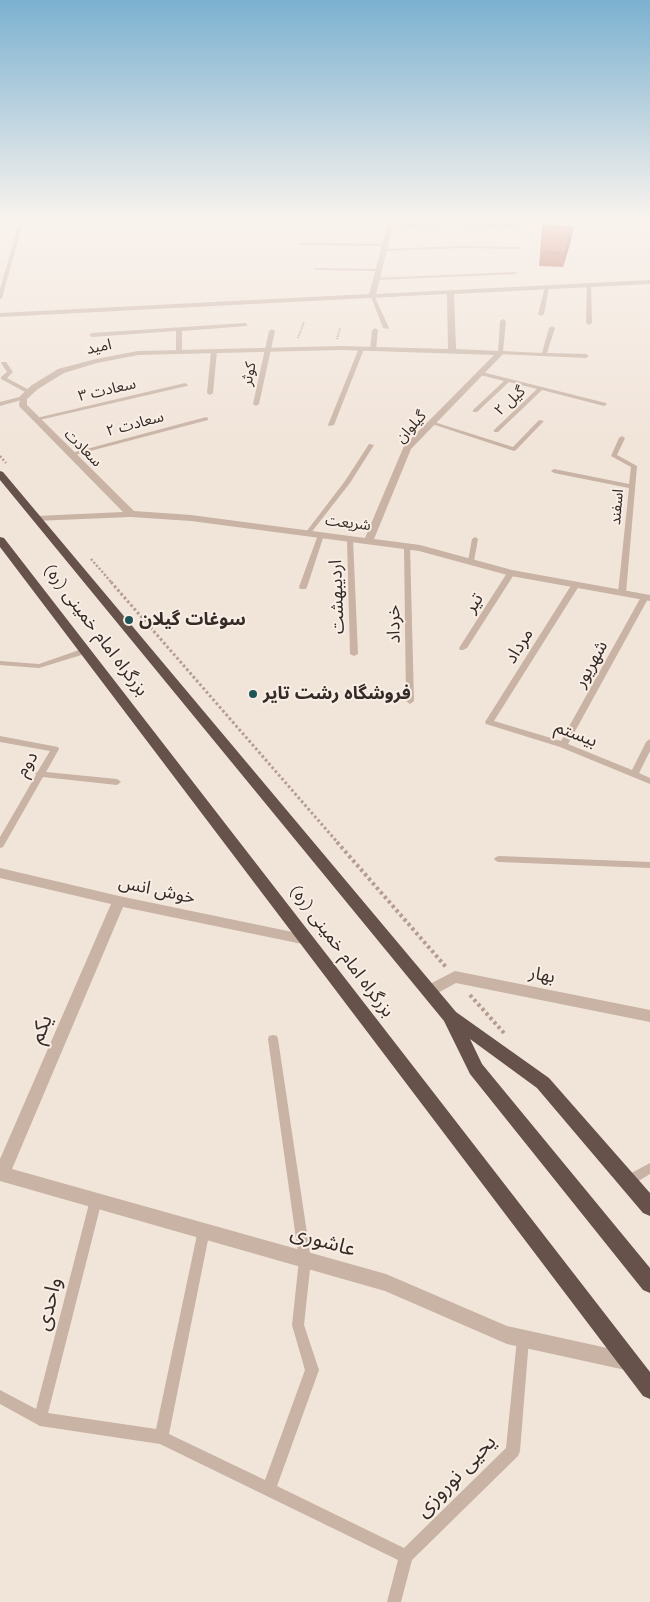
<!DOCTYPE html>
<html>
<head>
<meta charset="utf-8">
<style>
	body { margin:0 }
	canvas { display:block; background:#f1e4d9 }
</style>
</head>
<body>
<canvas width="650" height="1602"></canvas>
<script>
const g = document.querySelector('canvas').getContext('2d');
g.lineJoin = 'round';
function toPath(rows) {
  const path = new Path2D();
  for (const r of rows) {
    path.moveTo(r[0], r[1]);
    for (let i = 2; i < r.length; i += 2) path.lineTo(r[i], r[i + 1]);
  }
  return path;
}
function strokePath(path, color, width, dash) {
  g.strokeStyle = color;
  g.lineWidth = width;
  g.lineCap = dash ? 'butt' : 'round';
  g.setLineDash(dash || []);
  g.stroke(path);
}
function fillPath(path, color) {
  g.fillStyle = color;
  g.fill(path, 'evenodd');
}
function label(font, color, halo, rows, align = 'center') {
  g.font = font + ' Quicksand,"Noto Sans Arabic",sans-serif';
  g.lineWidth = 4;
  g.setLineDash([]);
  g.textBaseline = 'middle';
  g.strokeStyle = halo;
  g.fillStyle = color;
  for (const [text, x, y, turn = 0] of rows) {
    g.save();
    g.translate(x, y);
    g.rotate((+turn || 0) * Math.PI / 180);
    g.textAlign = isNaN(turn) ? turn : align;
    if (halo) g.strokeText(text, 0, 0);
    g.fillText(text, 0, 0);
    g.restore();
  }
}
strokePath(toPath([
	[298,338,304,322],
	[337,339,340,328]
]), '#b49d8f', 2, [1, 1]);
strokePath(toPath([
	[0,456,6,463],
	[91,559,112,583]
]), '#b49d8f', 2.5, [2, 2]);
strokePath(toPath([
	[111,582,338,843]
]), '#b49d8f', 3, [2.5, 2.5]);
strokePath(toPath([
	[337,842,446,967],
	[470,995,504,1033]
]), '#b49d8f', 4, [3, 3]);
fillPath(toPath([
	[20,219,24,219,2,298,0,299,0,289,20,219],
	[333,219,392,221,394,222,392,223,295,221,293,220,333,219],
	[452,222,517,225,519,226,517,227,452,224,391,227,389,226,391,225,452,222],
	[301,243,386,244,388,245,386,246,299,245,301,243],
	[462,246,519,247,521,248,519,249,462,248,384,251,382,250,384,249,462,246],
	[316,268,379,269,381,270,379,271,314,270,314,269,316,268],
	[515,272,517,273,517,274,376,280,374,279,376,278,515,272],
	[589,284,591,285,592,323,589,325,586,323,587,285,589,284],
	[547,286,549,287,544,314,541,316,538,314,545,287,547,286],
	[370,294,374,295,389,328,388,329,383,328,370,294],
	[503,319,506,321,503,351,542,353,549,328,552,326,555,328,547,353,586,354,589,356,586,358,498,354,500,321,503,319],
	[245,323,247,324,247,326,182,331,182,352,179,354,176,352,176,331,92,337,89,335,92,333,245,323],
	[375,328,378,330,376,349,373,351,370,349,372,330,375,328],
	[272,329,275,331,259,404,256,406,253,404,269,331,272,329],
	[359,348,364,349,334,425,329,426,328,425,359,348],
	[214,349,217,351,213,393,210,395,207,393,211,351,214,349],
	[2,362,6,362,13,372,7,378,31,391,31,393,27,393,1,379,1,377,7,372,1,363,2,362],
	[482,372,606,403,607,404,604,406,542,390,498,432,494,432,494,430,537,389,509,382,477,412,473,412,473,410,504,381,480,375,479,374,482,372],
	[185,383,188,385,187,386,35,421,32,419,185,383],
	[23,396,25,397,25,399,0,406,0,402,23,396],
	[206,417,208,418,208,420,71,456,68,454,206,417],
	[539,420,544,421,516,450,514,451,429,423,434,422,513,447,539,420],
	[622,436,625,438,617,455,637,466,626,593,622,595,618,593,629,488,554,473,551,471,554,469,629,484,631,467,611,456,619,438,622,436],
	[369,444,374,445,350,483,310,534,306,534,306,532,345,481,369,444],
	[321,533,324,535,307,587,306,589,300,589,299,587,318,535,321,533],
	[350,537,353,539,358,654,354,656,350,654,347,539,350,537],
	[475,537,478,539,474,561,471,563,468,561,472,539,475,537],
	[407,544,410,546,414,701,410,704,406,701,404,546,407,544],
	[511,571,515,573,467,648,463,650,460,650,459,648,507,573,511,571],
	[572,584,575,584,579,586,494,721,561,741,641,597,645,595,648,595,649,597,568,744,632,770,646,742,650,739,650,751,639,773,650,778,650,784,560,747,486,724,485,722,572,584],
	[82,649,85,649,89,651,88,653,39,668,0,665,0,661,39,664,82,649],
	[0,736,58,747,59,749,46,772,117,779,121,782,117,785,43,777,3,847,0,848,0,837,36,775,35,774,38,771,50,751,0,742,0,736],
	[499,856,650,862,650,868,499,862,496,861,494,859,496,857,499,856],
	[273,1035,277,1036,278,1039,311,1260,304,1325,319,1370,277,1486,404,1548,506,1448,517,1339,518,1334,523,1333,528,1334,529,1339,520,1451,518,1456,412,1560,401,1602,387,1602,398,1560,160,1444,40,1426,0,1404,0,1390,36,1409,90,1200,92,1196,96,1194,100,1196,102,1200,48,1413,156,1429,198,1230,200,1226,204,1224,208,1226,210,1230,169,1434,265,1480,305,1370,292,1325,299,1260,268,1039,269,1036,273,1035],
	[650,1163,650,1174,632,1185,628,1186,624,1185,622,1181,624,1177,650,1163]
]), '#c8b3a5');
fillPath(toPath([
	[389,219,395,219,376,294,650,280,650,284,454,294,456,349,500,351,504,353,411,449,374,539,420,545,512,570,650,595,650,601,511,576,419,551,191,521,131,517,34,521,34,517,37,516,123,512,19,406,20,396,32,385,58,369,96,359,138,351,341,346,448,349,447,294,0,317,0,313,369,294,389,219],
	[341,350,494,355,404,446,365,538,191,515,134,511,27,405,27,399,38,389,64,373,97,363,138,355,341,350],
	[0,868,119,896,307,935,312,936,314,940,312,944,307,945,123,907,12,1169,386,1274,507,1326,630,1353,637,1355,639,1362,637,1369,630,1371,507,1344,385,1291,0,1181,0,1159,111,904,0,878,0,868],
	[455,971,650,1010,650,1022,456,983,434,995,429,997,424,995,422,991,424,987,455,971]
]), '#c8b3a5');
fillPath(toPath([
	[0,471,3,472,456,1012,549,1078,650,1193,650,1216,643,1213,537,1088,470,1039,482,1064,650,1268,650,1293,643,1290,470,1074,444,1021,0,480,0,471],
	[0,537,4,538,650,1372,650,1399,643,1396,0,547,0,537]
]), '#66524a');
fillPath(toPath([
	[543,225,571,240,563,267,539,266]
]), '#a94e3a');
fillPath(toPath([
	[573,227,571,240,563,267,565,253]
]), '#89402f');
const building = toPath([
	[543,225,573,227,565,253,541,252,543,225]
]);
fillPath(building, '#c45b43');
strokePath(building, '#89402f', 1);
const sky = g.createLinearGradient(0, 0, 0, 444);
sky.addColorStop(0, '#7bb1d0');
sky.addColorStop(0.49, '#f9f3ee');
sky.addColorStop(1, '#f9f3ee00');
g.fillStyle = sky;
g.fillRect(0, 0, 650, 444);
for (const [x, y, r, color] of [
	[129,620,5,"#1d5455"],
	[253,694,5,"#1d5455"]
]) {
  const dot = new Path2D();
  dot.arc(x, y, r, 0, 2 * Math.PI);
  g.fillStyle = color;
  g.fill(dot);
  strokePath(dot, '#f9eee5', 2);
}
label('15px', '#342a26', '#f9eee5', [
	["امید",99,347,-12],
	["کوثر",249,374,-79],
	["سعادت ۳",107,390,-13],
	["گیل ۲",510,401,-43],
	["سعادت ۲",135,424,-15],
	["گیلوان",411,427,-48],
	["سعادت",83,448,45],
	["اسفند",617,507,-85],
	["شریعت",348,523,7]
]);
label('18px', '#342a26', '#f9eee5', [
	["اردیبهشت",337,597,-92],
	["تیر",474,603,-57],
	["خرداد",394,624,-91],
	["بزرگراه امام خمینی (ره)",96,630,53],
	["مرداد",519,646,-58],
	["شهریور",591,664,-61],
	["بیستم",576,734,21],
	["دوم",27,764,-59],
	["خوش انس",157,890,12],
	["بزرگراه امام خمینی (ره)",342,951,53],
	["بهار",542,975,11]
]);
label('bold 18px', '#342a26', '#f9eee5', [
	["سوغات گیلان",139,620],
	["فروشگاه رشت تاير",263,694]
], 'left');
label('21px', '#342a26', '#f9eee5', [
	["یکم",41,1029,-67],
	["عاشوری",323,1241,16],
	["واحدی",49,1304,-76],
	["یحیی نوروزی",456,1476,-46]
]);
</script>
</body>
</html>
